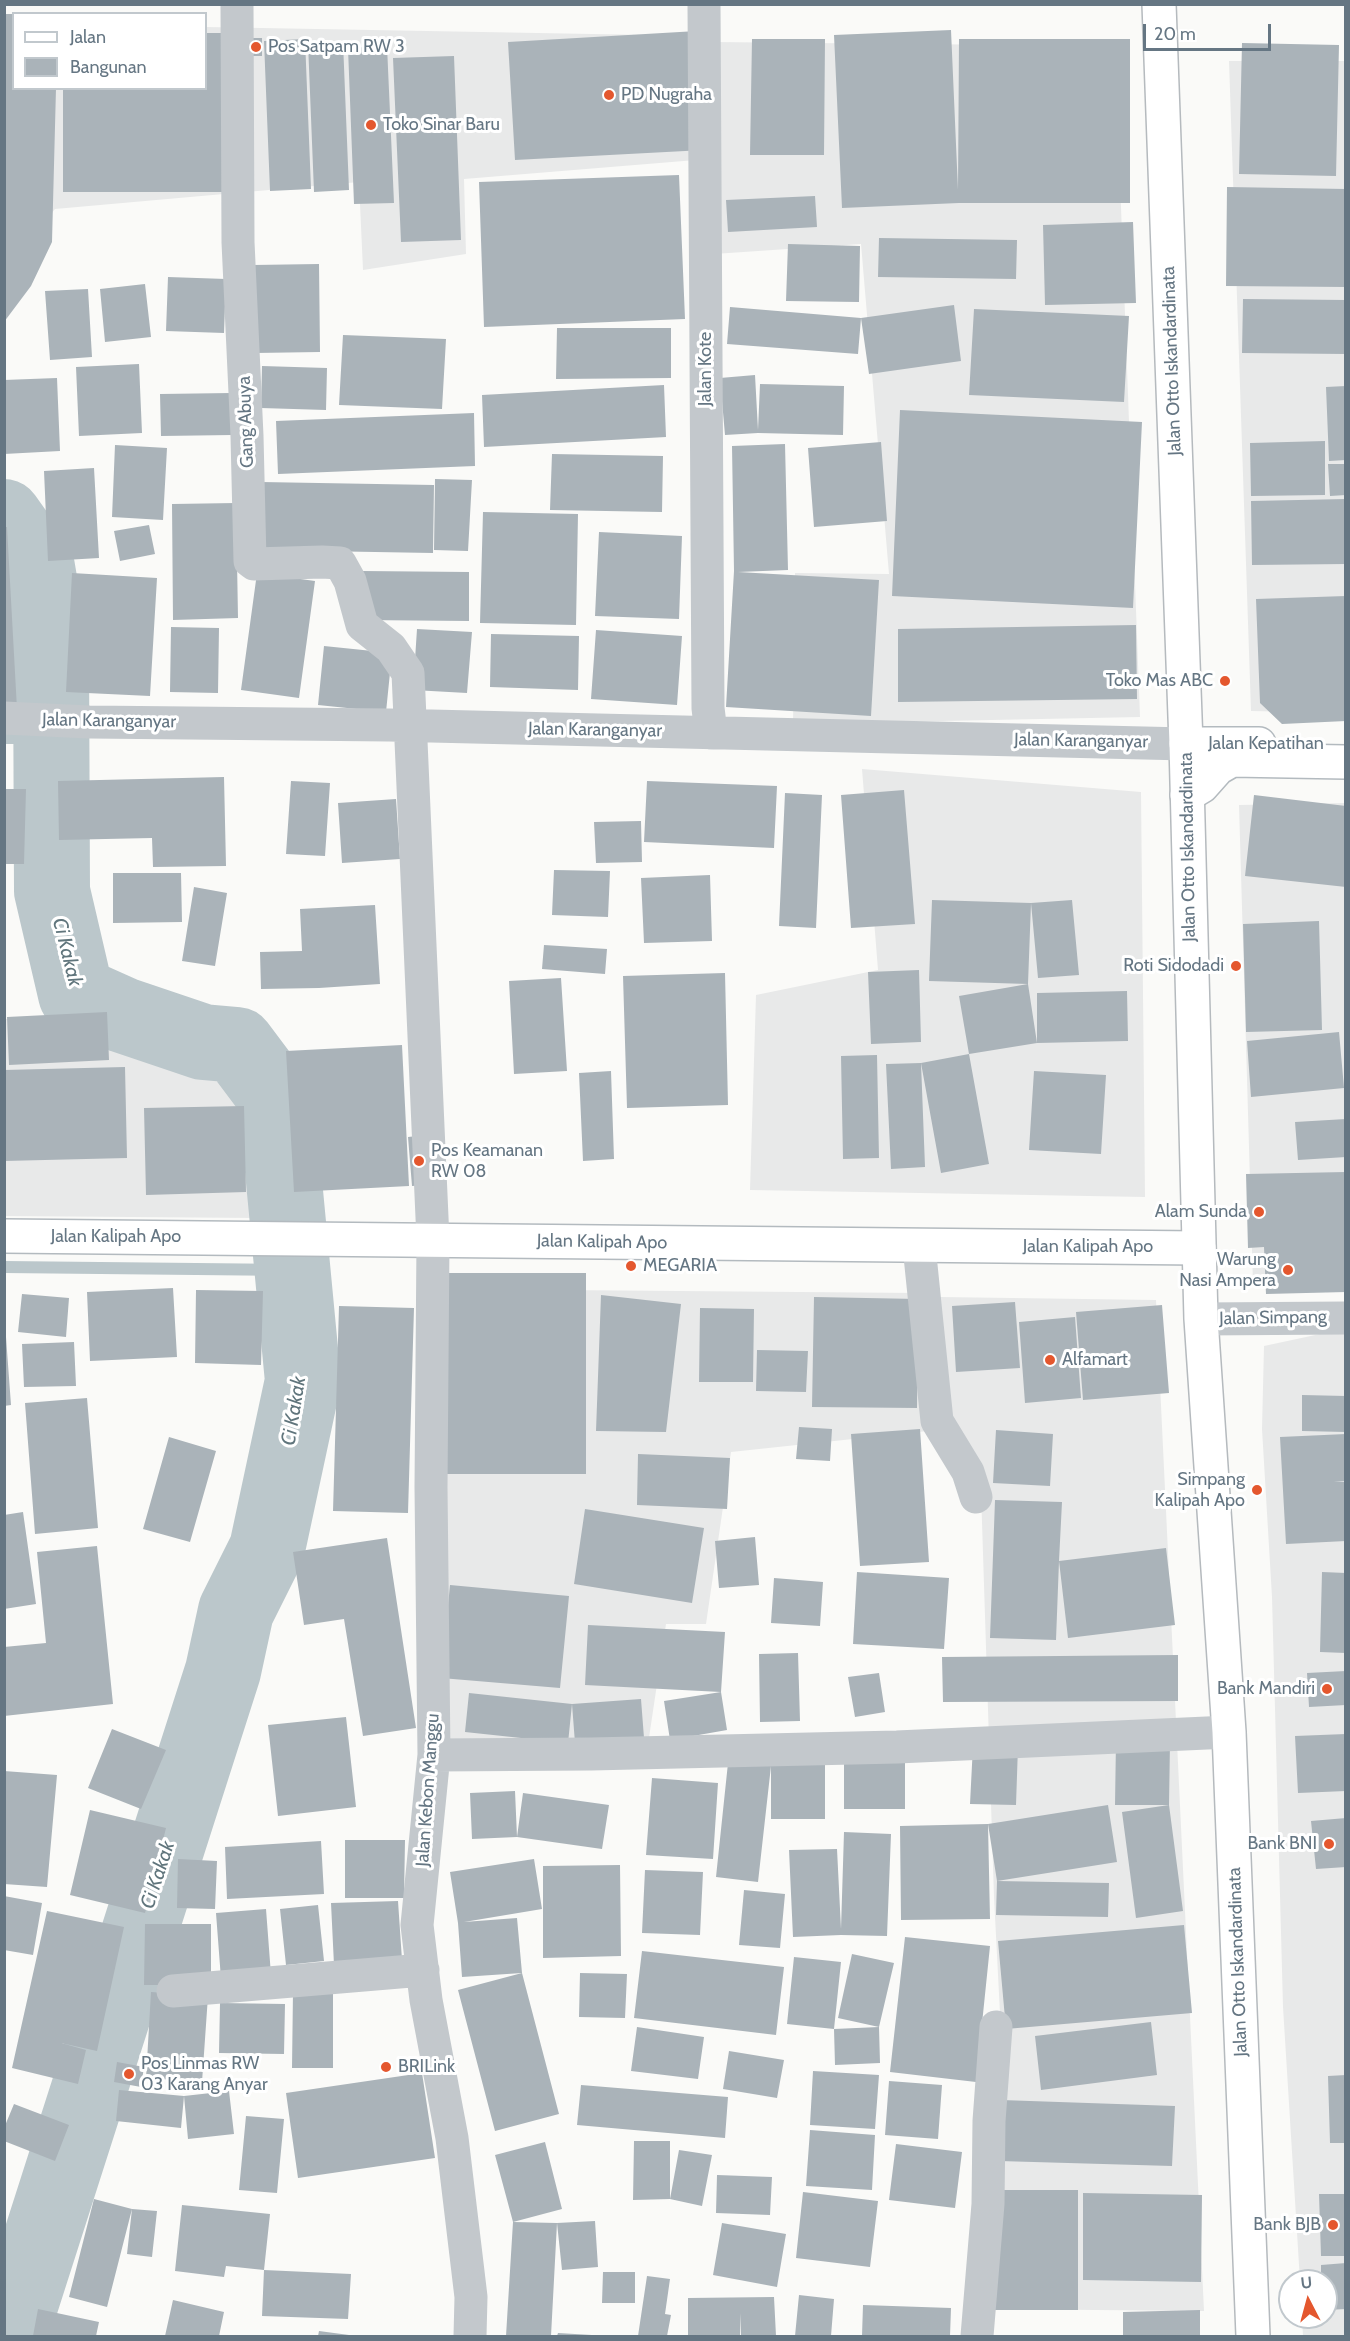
<!DOCTYPE html>
<html>
<head>
<meta charset="utf-8">
<style>
	body { margin:0 }
	#map { position:relative; width:1350px; height:2341px; overflow:hidden; background:#fafaf8; font-family:Cabin,sans-serif }
	canvas { display:block }
	.frame { position:absolute; inset:0; border:6px solid #657683; pointer-events:none }
	.legend { position:absolute; left:12px; top:12px; width:195px; height:78px; box-sizing:border-box; background:#fff; border:2px solid #c1c8cd; margin:0; padding:8px 10px; list-style:none; font-size:18px; color:#657683 }
	.legend li { display:flex; align-items:center; gap:12px; height:30px }
	.legend b { width:30px; border:2px solid #c1c8cd }
	.north { position:absolute; left:1278px; top:2269px; width:60px; height:60px; box-sizing:border-box; background:#fff; border:2px solid #c1c8cd; border-radius:50%; rotate:354deg; font-size:16px; font-weight:700; line-height:24px; text-align:center; color:#657683 }
	.north::after { content:''; display:block; margin:auto; width:21px; height:27px; background:#e4572e; clip-path:polygon(50% 0,100% 100%,50% 72%,0 100%) }
	.scale { position:absolute; left:1143px; top:24px; width:128px; height:27px; box-sizing:border-box; border:3px solid #657683; border-top:0; padding-left:8px; font-size:18px; line-height:21px; white-space:nowrap; color:#657683; -webkit-text-stroke:4px #fff; paint-order:stroke }
</style>
</head>
<body>
<div id="map">
<canvas width="1350" height="2341"></canvas>
<div class="frame"></div>
<ul class="legend">
<li><b style="height:8px;background:#fff"></b>Jalan</li>
<li><b style="height:16px;background:#aab3b9"></b>Bangunan</li>
</ul>
<div class="north">U</div>
<div class="scale">20 m</div>
</div>
<script>
const g = document.querySelector('canvas').getContext('2d');
g.lineJoin = 'round';
function fillPath(path, color) {
  g.fillStyle = color;
  g.fill(path, 'evenodd');
}
function toPath(rows) {
  const path = new Path2D();
  for (const r of rows) {
    path.moveTo(r[0], r[1]);
    for (let i = 2; i < r.length; i += 2) path.lineTo(r[i], r[i + 1]);
  }
  return path;
}
function strokePath(path, color, width, dash) {
  g.strokeStyle = color;
  g.lineWidth = width;
  g.lineCap = dash ? 'butt' : 'round';
  g.setLineDash(dash || []);
  g.stroke(path);
}
function label(font, color, halo, rows, align = 'center') {
  g.font = font + ' Cabin,sans-serif';
  g.lineWidth = 6;
  g.setLineDash([]);
  g.textBaseline = 'middle';
  g.strokeStyle = halo;
  g.fillStyle = color;
  for (const [text, x, y, turn = 0] of rows) {
    g.save();
    g.translate(x, y);
    g.rotate((+turn || 0) * Math.PI / 180);
    g.textAlign = isNaN(turn) ? turn : align;
    if (halo) g.strokeText(text, 0, 0);
    g.fillText(text, 0, 0);
    g.restore();
  }
}
fillPath(toPath([
	[206,27,703,36,696,160,464,179,466,254,363,270,359,182,55,209,5,270,14,88,206,88],
	[713,42,1115,46,1140,717,793,724,795,573,889,574,861,244,714,254],
	[1229,61,1345,61,1345,713,1251,711],
	[862,769,1141,792,1145,1197,750,1190,756,995,878,970],
	[1345,803,1345,1288,1253,1284,1239,805],
	[5,1019,95,1020,201,1040,244,1078,257,1218,5,1216],
	[439,1289,919,1293,928,1431,731,1452,706,1624,666,1624,647,1751,439,1759],
	[940,1297,1156,1300,1204,2311,987,2309,1004,2091,994,1897,981,1491,948,1447],
	[1345,1333,1345,2336,1303,2336,1302,2317,1326,2317,1326,2281,1300,2281,1283,2007,1272,1597,1262,1429,1264,1346,1320,1334]
]), '#e8e9e9');
strokePath(toPath([
	[4,738,51,738],
	[4,1267,292,1270]
]), '#bbc7cb', 12);
strokePath(toPath([
	[4,517,36,562,51,650,52,891,76,994,123,1015,203,1042,237,1045,276,1097,303,1381,267,1549,236,1611,223,1671,10,2336]
]), '#bbc7cb', 76);
fillPath(toPath([
	[4,14,14,14,14,88,56,88,52,242,31,286,4,322],
	[951,30,958,190,959,39,1130,39,1130,203,959,203,842,208,834,35],
	[697,31,704,150,515,160,508,42],
	[206,33,232,33,231,192,63,192,63,88,206,88],
	[251,38,262,38,262,56,250,56],
	[305,39,311,189,270,191,264,41],
	[752,39,825,39,824,155,750,155],
	[343,42,349,190,314,192,308,43],
	[1242,43,1339,45,1336,176,1239,174],
	[387,46,394,203,354,204,348,48],
	[454,56,461,240,401,242,393,58],
	[679,175,685,319,484,327,479,182],
	[1227,187,1346,189,1346,287,1226,286],
	[815,196,817,227,728,232,726,200],
	[1133,222,1136,303,1045,305,1043,225],
	[879,238,1017,240,1016,279,878,277],
	[788,244,860,246,859,302,786,301],
	[319,264,320,352,255,353,253,265],
	[168,277,226,279,224,333,166,331],
	[145,284,151,337,105,342,100,289],
	[88,289,92,357,50,360,45,291],
	[1243,299,1346,300,1346,354,1242,353],
	[954,305,961,361,869,374,861,318],
	[730,307,861,318,858,354,727,344],
	[974,309,1129,316,1124,402,969,395],
	[557,328,671,328,671,378,556,379],
	[343,335,446,339,442,409,339,405],
	[139,364,142,433,79,436,76,367],
	[262,366,327,368,326,410,261,408],
	[755,375,758,430,760,384,844,386,843,435,758,433,725,435,720,378],
	[57,378,60,451,4,454,4,380],
	[664,385,666,437,484,447,482,395],
	[1346,386,1346,460,1329,461,1326,387],
	[231,393,232,435,161,436,160,394],
	[900,410,1142,422,1133,608,892,596],
	[474,413,475,466,278,474,276,421],
	[1325,441,1325,495,1251,496,1250,443],
	[881,442,887,521,814,527,808,448],
	[785,444,788,570,738,572,879,580,871,716,726,707,734,571,732,446],
	[115,445,167,448,163,520,112,517],
	[552,454,663,456,662,512,550,510],
	[1328,464,1346,464,1346,495,1330,496],
	[94,468,99,558,48,561,44,471],
	[435,479,472,480,468,551,434,550],
	[261,482,434,485,433,553,259,550],
	[1346,499,1346,564,1252,565,1251,501],
	[236,503,238,618,173,620,172,504],
	[483,512,578,514,576,625,480,623],
	[149,525,155,554,120,561,114,531],
	[4,527,7,527,17,709,4,710],
	[599,532,682,536,679,619,595,616],
	[362,571,469,572,469,621,361,620],
	[72,573,157,578,150,696,66,692],
	[257,573,315,581,299,698,241,690],
	[1346,596,1346,721,1282,724,1260,703,1256,599],
	[1136,625,1137,699,898,702,898,629],
	[171,627,219,628,218,693,170,692],
	[417,629,472,632,467,693,413,690],
	[596,630,682,636,677,705,591,699],
	[491,634,579,636,578,690,490,687],
	[324,646,392,653,386,712,318,705],
	[224,777,226,866,153,867,152,838,59,840,58,781],
	[291,781,330,783,325,856,286,854],
	[647,781,777,786,774,848,644,842],
	[5,789,26,789,24,864,5,864],
	[904,790,915,924,851,928,841,795],
	[785,793,822,795,816,928,779,926],
	[1254,795,1346,806,1346,887,1245,876],
	[396,799,400,859,342,863,338,803],
	[641,821,642,862,596,863,594,822],
	[554,870,610,871,608,917,552,915],
	[113,873,181,873,182,922,113,923],
	[710,875,712,941,644,943,641,878],
	[194,887,227,893,215,966,182,961],
	[932,900,1031,903,1028,984,929,981],
	[1072,900,1079,975,1038,978,1031,903],
	[375,905,380,984,319,988,261,989,260,952,302,951,300,909],
	[1319,921,1322,1030,1246,1032,1243,924],
	[544,945,607,949,605,974,542,969],
	[919,970,921,1042,871,1044,868,972],
	[725,973,728,1105,627,1108,623,976],
	[561,978,567,1071,514,1074,509,981],
	[1028,984,1037,1043,969,1054,989,1164,941,1173,921,1063,969,1054,959,996],
	[1127,991,1128,1041,1037,1043,1037,993],
	[107,1012,109,1060,9,1065,7,1017],
	[1339,1032,1344,1088,1251,1097,1247,1041],
	[402,1045,409,1186,294,1192,286,1051],
	[877,1055,879,1158,843,1159,841,1056],
	[921,1063,925,1167,891,1169,886,1064],
	[125,1067,127,1158,4,1161,4,1070],
	[611,1071,614,1159,583,1161,579,1073],
	[1034,1071,1106,1075,1101,1154,1029,1150],
	[244,1106,246,1192,146,1195,144,1108],
	[1346,1119,1346,1157,1298,1160,1295,1122],
	[426,1135,428,1185,412,1186,408,1137],
	[1346,1172,1346,1292,1266,1294,1264,1247,1248,1248,1246,1174],
	[436,1273,586,1273,586,1474,437,1474],
	[173,1288,177,1357,90,1361,87,1292],
	[196,1290,263,1291,261,1365,195,1363],
	[22,1294,69,1298,66,1337,18,1332],
	[601,1295,681,1304,666,1432,596,1431],
	[814,1297,918,1299,917,1408,812,1407],
	[1015,1302,1020,1368,956,1372,952,1306],
	[1162,1305,1169,1393,1083,1400,1076,1312],
	[339,1306,414,1308,408,1513,333,1511],
	[700,1308,754,1309,753,1382,699,1382],
	[1075,1317,1081,1398,1025,1403,1019,1322],
	[4,1337,6,1337,11,1405,4,1406],
	[74,1342,76,1386,24,1387,22,1344],
	[757,1350,808,1351,806,1392,756,1391],
	[1302,1395,1346,1396,1346,1432,1302,1431],
	[87,1398,98,1528,35,1534,25,1403],
	[799,1427,832,1429,830,1461,796,1459],
	[920,1429,929,1562,860,1566,851,1434],
	[996,1430,1053,1434,1050,1486,993,1483],
	[1346,1434,1346,1481,1334,1481,1346,1482,1346,1541,1286,1544,1280,1437],
	[169,1437,216,1451,190,1542,143,1529],
	[638,1454,730,1458,727,1509,637,1505],
	[995,1500,1062,1502,1059,1561,1166,1548,1175,1625,1068,1638,1059,1561,1056,1640,990,1638],
	[585,1509,704,1528,692,1603,574,1584],
	[23,1512,36,1604,4,1609,4,1515],
	[755,1537,759,1585,719,1588,715,1541],
	[387,1538,416,1728,363,1736,344,1619,304,1625,293,1552],
	[97,1546,113,1704,4,1716,4,1647,46,1643,37,1552],
	[857,1572,949,1578,944,1649,853,1644],
	[1322,1572,1346,1573,1346,1653,1320,1652],
	[774,1578,823,1582,820,1626,771,1623],
	[450,1585,569,1596,560,1688,441,1678],
	[588,1625,725,1632,721,1692,585,1685],
	[798,1653,800,1721,760,1722,759,1654],
	[1178,1655,1178,1701,943,1702,942,1657],
	[1346,1671,1346,1705,1309,1707,1307,1673],
	[879,1673,885,1712,855,1717,848,1677],
	[721,1692,727,1730,670,1740,664,1701],
	[469,1693,572,1704,568,1743,465,1732],
	[641,1699,644,1738,575,1743,572,1704],
	[346,1717,356,1807,278,1816,268,1725],
	[112,1729,166,1750,141,1809,88,1788],
	[1346,1734,1346,1791,1298,1793,1295,1736],
	[1116,1741,1170,1742,1169,1805,1115,1805],
	[973,1745,1018,1746,1016,1805,970,1804],
	[844,1753,905,1753,905,1809,844,1809],
	[728,1763,825,1763,825,1819,771,1819,771,1766,758,1882,716,1877],
	[4,1771,57,1775,47,1887,4,1884],
	[652,1778,718,1783,713,1859,646,1855],
	[515,1791,517,1837,472,1839,470,1793],
	[523,1793,609,1805,602,1849,517,1837],
	[1108,1805,1117,1862,997,1881,988,1824],
	[1169,1805,1183,1911,1136,1918,1122,1812],
	[90,1810,166,1828,145,1913,70,1895],
	[1346,1818,1346,1867,1316,1869,1311,1821],
	[988,1824,990,1919,901,1920,900,1826],
	[844,1832,891,1834,887,1936,841,1935,793,1937,789,1850,837,1849,841,1929],
	[345,1840,405,1840,404,1898,345,1898],
	[321,1841,324,1894,227,1899,225,1847],
	[178,1859,217,1861,215,1909,177,1908],
	[534,1859,542,1909,464,1922,517,1918,522,1973,462,1977,458,1923,450,1872],
	[620,1865,621,1956,543,1958,543,1866],
	[645,1870,703,1872,700,1935,642,1933],
	[997,1881,1109,1883,1108,1917,996,1915],
	[744,1890,785,1894,780,1948,739,1945],
	[4,1896,42,1903,33,1955,4,1950],
	[398,1901,402,1960,334,1965,331,1903],
	[318,1905,324,1961,286,1965,280,1909],
	[266,1909,271,1975,221,1979,216,1913],
	[47,1911,124,1927,97,2051,61,2043,86,2050,78,2084,12,2068],
	[145,1924,211,1924,211,1985,144,1985],
	[1184,1925,1192,2013,1006,2029,998,1941],
	[905,1937,990,1946,976,2082,890,2072],
	[642,1951,784,1967,776,2035,634,2018],
	[852,1954,894,1963,879,2027,838,2018],
	[794,1957,841,1962,834,2029,787,2024],
	[522,1973,559,2114,495,2131,458,1990],
	[580,1973,627,1974,625,2018,579,2017],
	[293,1991,333,1992,333,2068,292,2068],
	[151,1992,208,1996,202,2082,146,2078],
	[220,2003,285,2004,284,2054,219,2053],
	[1151,2022,1157,2075,1041,2090,1035,2036],
	[637,2027,704,2037,698,2079,631,2071],
	[879,2027,880,2063,835,2065,834,2029],
	[729,2051,784,2060,777,2098,723,2089],
	[117,2062,144,2067,141,2087,114,2082],
	[813,2071,879,2075,875,2129,810,2125],
	[422,2073,435,2158,298,2178,286,2093],
	[1346,2075,1346,2143,1330,2143,1328,2076],
	[889,2081,942,2085,938,2139,885,2135],
	[581,2085,728,2097,725,2138,577,2125],
	[119,2090,184,2096,229,2091,234,2134,188,2139,184,2096,181,2128,116,2121],
	[1001,2100,1175,2106,1172,2166,999,2161],
	[14,2104,69,2125,55,2161,4,2141,4,2128],
	[246,2116,284,2119,277,2193,239,2190],
	[810,2130,875,2135,872,2190,806,2186],
	[634,2141,670,2141,670,2199,633,2200],
	[545,2142,562,2209,513,2222,495,2155],
	[896,2144,962,2152,955,2208,889,2200],
	[679,2150,712,2155,702,2206,670,2199],
	[717,2175,772,2177,770,2215,716,2213],
	[993,2190,1078,2190,1078,2310,992,2310],
	[803,2192,878,2201,870,2267,796,2258],
	[1083,2193,1202,2195,1201,2282,1083,2280],
	[1319,2194,1346,2194,1346,2256,1321,2256],
	[94,2199,132,2209,107,2307,69,2297],
	[182,2205,270,2214,264,2270,226,2266,224,2277,175,2271],
	[132,2209,157,2211,152,2257,127,2254],
	[595,2221,598,2267,562,2270,557,2223],
	[513,2222,557,2223,551,2336,506,2336],
	[722,2223,786,2234,777,2287,713,2275],
	[1346,2263,1346,2309,1326,2310,1326,2281,1321,2281,1321,2265],
	[264,2270,351,2274,348,2319,262,2316],
	[603,2272,635,2272,635,2303,602,2303],
	[647,2276,670,2279,665,2314,671,2315,667,2336,638,2336],
	[799,2295,834,2299,831,2336,795,2336],
	[774,2297,776,2336,741,2336,740,2313,740,2336,688,2336,688,2298],
	[173,2300,224,2312,219,2336,165,2336],
	[863,2305,951,2308,950,2336,862,2336],
	[38,2309,99,2322,96,2336,33,2336],
	[1200,2310,1200,2336,1123,2336,1123,2312],
	[319,2331,349,2335,349,2336,318,2336],
	[558,2333,592,2335,592,2336,557,2336]
]), '#aab3b9');
const secondary = toPath([
	[1186,744,1259,744],
	[1187,795,1202,786,1218,768,1232,760,1346,762],
	[4,1236,1199,1248]
]);
const primary = toPath([
	[1159,4,1186,744,1201,1319,1229,1732,1253,2336]
]);
strokePath(secondary, '#b3babf', 36);
strokePath(primary, '#b5babe', 36);
strokePath(toPath([
	[237,4,238,242,247,436,250,561,254,564,322,562,340,563,350,581,362,625,391,648,408,673,433,1240,431,1487,434,1755,417,1925,426,2000,452,2138,471,2297,470,2336],
	[704,4,708,708,711,733],
	[4,718,89,722,389,725,1186,744],
	[919,1246,937,1421,968,1472,976,1497],
	[1201,1319,1346,1318],
	[434,1755,591,1754,897,1747,1229,1732],
	[173,1991,423,1970],
	[977,2336,988,2204,989,2121,996,2027]
]), '#c3c8cc', 33);
strokePath(secondary, '#fff', 33);
strokePath(primary, '#fff', 33);
for (const [x, y, r, color] of [
	[256,47,6,"#e4572e"],
	[609,95,6,"#e4572e"],
	[371,125,6,"#e4572e"],
	[1225,681,6,"#e4572e"],
	[1236,966,6,"#e4572e"],
	[419,1161,6,"#e4572e"],
	[1259,1212,6,"#e4572e"],
	[631,1266,6,"#e4572e"],
	[1288,1270,6,"#e4572e"],
	[1050,1360,6,"#e4572e"],
	[1257,1490,6,"#e4572e"],
	[1327,1689,6,"#e4572e"],
	[1329,1844,6,"#e4572e"],
	[386,2067,6,"#e4572e"],
	[129,2074,6,"#e4572e"],
	[1333,2225,6,"#e4572e"]
]) {
  const dot = new Path2D();
  dot.arc(x, y, r, 0, 2 * Math.PI);
  g.fillStyle = color;
  g.fill(dot);
  strokePath(dot, '#fff', 2);
}
label('18px', '#657683', '#fff', [
	["Pos Satpam RW 3",268,47],
	["PD Nugraha",621,95],
	["Toko Sinar Baru",383,125],
	["Toko Mas ABC",1213,681,"right"],
	["Roti Sidodadi",1224,966,"right"],
	["Pos Keamanan",431,1151],
	["RW 08",431,1172],
	["Alam Sunda",1247,1212,"right"],
	["Warung",1276,1260,"right"],
	["Nasi Ampera",1276,1281,"right"],
	["MEGARIA",643,1266],
	["Alfamart",1062,1360],
	["Simpang",1245,1480,"right"],
	["Kalipah Apo",1245,1501,"right"],
	["Bank Mandiri",1315,1689,"right"],
	["Bank BNI",1317,1844,"right"],
	["Pos Linmas RW",141,2064],
	["03 Karang Anyar",141,2085],
	["BRILink",398,2067],
	["Bank BJB",1321,2225,"right"]
], 'left');
label('18px', '#657683', '#fff', [
	["Jalan Otto Iskandardinata",1172,361,-92],
	["Jalan Kote",706,369,-90],
	["Gang Abuya",246,422,-92],
	["Jalan Karanganyar",109,721,1],
	["Jalan Karanganyar",595,730,1],
	["Jalan Karanganyar",1081,741,1],
	["Jalan Kepatihan",1266,744],
	["Jalan Otto Iskandardinata",1188,847,-91],
	["Jalan Kalipah Apo",116,1237],
	["Jalan Kalipah Apo",602,1242,1],
	["Jalan Kalipah Apo",1088,1247],
	["Jalan Simpang",1273,1318,-1],
	["Jalan Kebon Manggu",428,1790,-86],
	["Jalan Otto Iskandardinata",1238,1962,-92]
]);
label('italic 20px', '#60757c', '#fff', [
	["Ci Kakak",67,952,76],
	["Ci Kakak",294,1411,-81],
	["Ci Kakak",158,1875,-72]
]);
</script>
</body>
</html>
